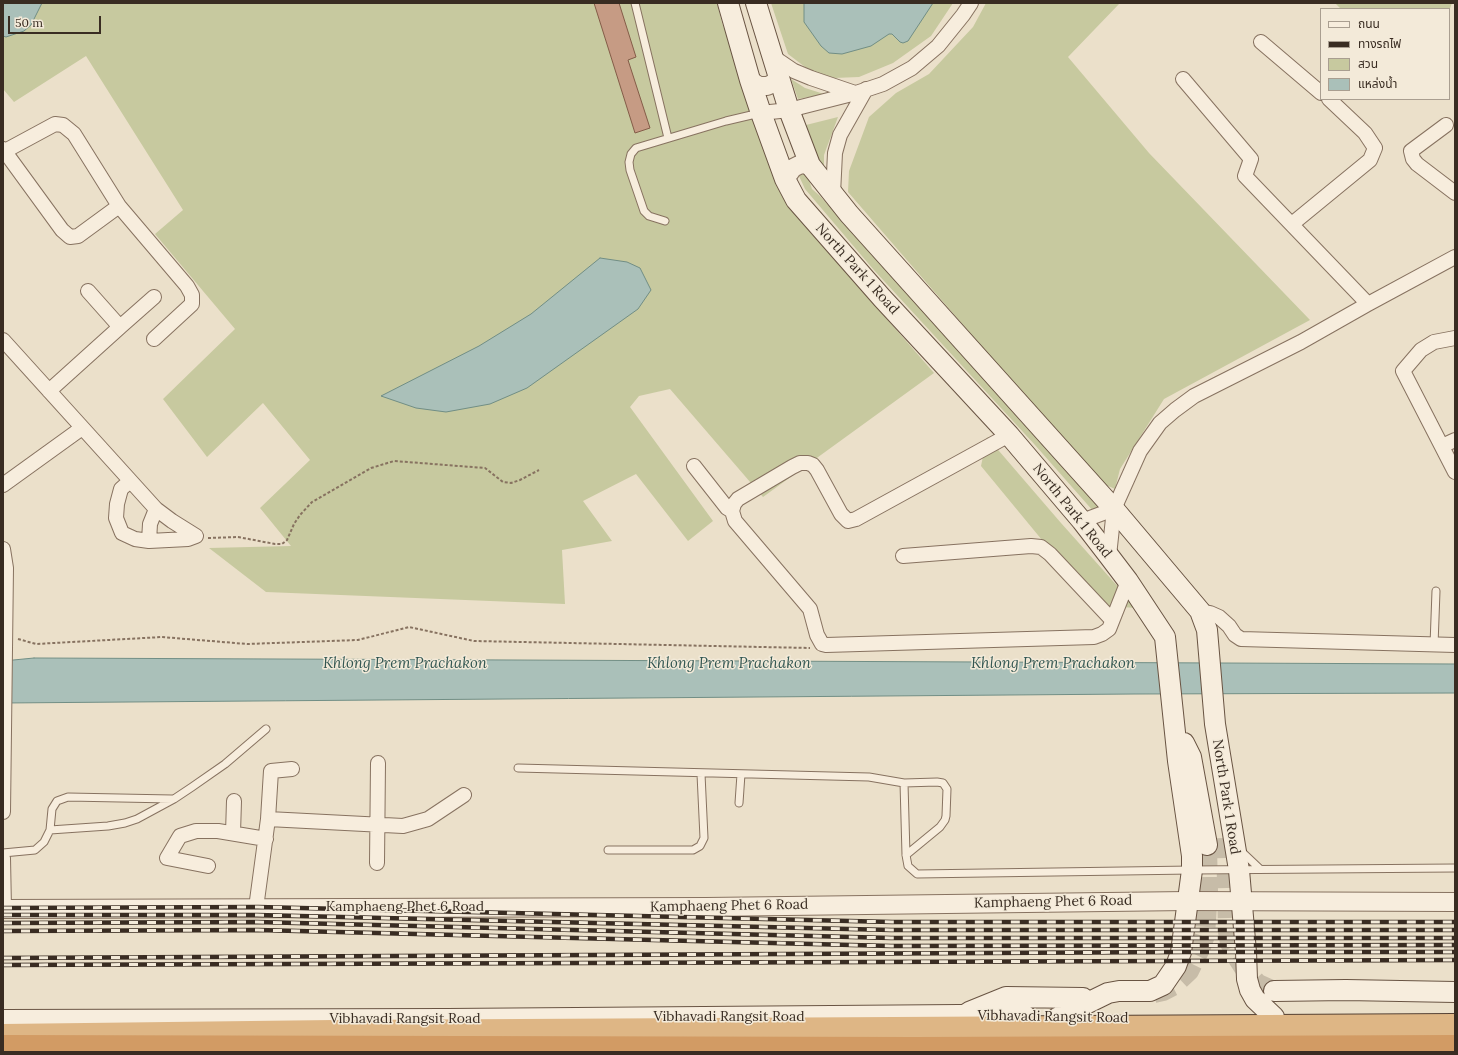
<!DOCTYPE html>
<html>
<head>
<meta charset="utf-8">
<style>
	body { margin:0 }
	#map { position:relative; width:1458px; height:1055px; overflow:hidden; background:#ebe0ca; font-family:Lora,"Noto Sans Thai",serif }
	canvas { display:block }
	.frame { position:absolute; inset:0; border:4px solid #392c22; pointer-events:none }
	.legend { position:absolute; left:1320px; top:8px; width:130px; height:92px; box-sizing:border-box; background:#f3ead9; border:1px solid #a99e90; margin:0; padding:5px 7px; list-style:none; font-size:12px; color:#392c22 }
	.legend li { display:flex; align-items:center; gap:8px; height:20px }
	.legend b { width:20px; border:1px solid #a99e90 }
	.scale { position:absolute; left:8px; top:16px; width:93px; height:18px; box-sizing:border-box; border:2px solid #392c22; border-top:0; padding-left:5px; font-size:12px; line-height:14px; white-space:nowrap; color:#392c22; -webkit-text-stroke:3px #f3ead9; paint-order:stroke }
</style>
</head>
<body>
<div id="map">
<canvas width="1458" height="1055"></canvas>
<div class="frame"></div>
<ul class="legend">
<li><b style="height:5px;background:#f7eddd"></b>ถนน</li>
<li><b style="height:5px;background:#392c22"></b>ทางรถไฟ</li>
<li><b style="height:11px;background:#c7c99f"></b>สวน</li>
<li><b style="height:11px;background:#aac0b9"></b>แหล่งน้ำ</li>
</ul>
<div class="scale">50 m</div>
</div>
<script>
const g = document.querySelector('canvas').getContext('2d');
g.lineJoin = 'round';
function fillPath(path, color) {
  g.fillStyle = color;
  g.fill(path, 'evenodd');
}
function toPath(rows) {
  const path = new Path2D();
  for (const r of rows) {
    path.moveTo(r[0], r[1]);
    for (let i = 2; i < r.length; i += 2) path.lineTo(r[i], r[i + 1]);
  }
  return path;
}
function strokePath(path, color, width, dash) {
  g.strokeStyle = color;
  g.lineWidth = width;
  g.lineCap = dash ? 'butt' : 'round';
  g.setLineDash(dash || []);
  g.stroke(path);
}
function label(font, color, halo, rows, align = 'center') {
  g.font = font + ' Lora,serif';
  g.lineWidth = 3;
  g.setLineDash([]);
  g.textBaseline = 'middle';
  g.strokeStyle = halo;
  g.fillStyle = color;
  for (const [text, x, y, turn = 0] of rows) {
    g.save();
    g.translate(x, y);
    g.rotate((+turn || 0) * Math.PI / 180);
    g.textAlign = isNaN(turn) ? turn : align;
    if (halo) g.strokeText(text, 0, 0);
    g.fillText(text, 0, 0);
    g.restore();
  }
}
fillPath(toPath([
	[3,3,717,3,722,23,799,218,934,373,763,497,670,389,639,396,630,407,713,521,688,541,636,474,583,501,612,541,562,550,565,604,266,592,209,548,291,546,260,508,310,460,263,403,207,457,163,399,235,329,155,234,183,210,86,56,14,102,3,89],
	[771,3,953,3,931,36,893,63,859,77,834,78,809,70,788,54],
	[986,3,1120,3,1068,57,1149,153,1310,320,1164,399,1120,469,1115,489,1099,482,848,192,849,171,869,117,896,93,929,74,973,27],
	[1335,3,1452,3,1449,11,1449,9,1341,9],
	[791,79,805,88,824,94,798,99],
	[838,117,824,155,824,169,820,163,806,125],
	[803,172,809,180,812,189,820,196,1100,509,1094,512,1035,445,873,269,805,189,799,176],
	[987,437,1061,523,1137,608,1105,606,1042,540,981,466]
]), '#c7c99f');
const water = toPath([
	[3,3,42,3,31,25,24,31,6,37,3,36,3,3],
	[804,3,933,3,908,41,903,43,900,42,892,34,889,34,871,46,842,54,829,53,821,46,804,22,804,3],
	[600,258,627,262,640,268,651,290,638,309,527,388,490,404,446,412,416,408,381,396,479,346,531,314,600,258],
	[34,658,1455,664,1455,693,1134,694,3,703,3,661,34,658]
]);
fillPath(water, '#aac0b9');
strokePath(water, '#718e85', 1);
const building = toPath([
	[594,3,619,3,636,57,628,60,650,128,635,133,594,3]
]);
fillPath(building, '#c69b84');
strokePath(building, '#845c48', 1);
strokePath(toPath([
	[1226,838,1228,932,1230,943,1235,954,1246,971,1258,984,1274,991],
	[1154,993,1163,991,1173,986,1189,971,1201,947,1205,935,1208,891,1207,845]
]), '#c7bca8', 20, [20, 10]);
const service = toPath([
	[635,3,668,138],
	[665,221,649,216,644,211,630,170,629,162,631,154,636,148,726,121,760,113],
	[1434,645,1436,591],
	[518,768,869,777,904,783,906,855,908,866,917,874,1192,870,1455,868],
	[904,783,937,782,943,783,947,789,946,816,945,820,940,827,906,855],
	[739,803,741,774],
	[50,830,108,826,125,823,137,819,174,799,192,787,225,764,266,729],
	[608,850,693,850,700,846,704,838,701,774],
	[1241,851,1260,869],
	[3,853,35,850,44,842,50,830,52,809,57,801,68,797,172,799]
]);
const minor = toPath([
	[1261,42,1321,93],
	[772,56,794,71,811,78,855,93],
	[1183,79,1251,159,1245,176,1368,304],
	[761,113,789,110,856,93,883,84,912,68,938,46,963,15,971,3],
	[1446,125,1411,151,1413,159,1417,164,1455,193],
	[3,149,62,230,70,237,78,236,119,206,74,134,63,125,55,124,5,151],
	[833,194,835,153,840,135,866,89],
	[119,206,187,286,192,295,192,304,154,339],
	[1292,224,1370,160,1375,148,1365,133,1329,99],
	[120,327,154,297],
	[1455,338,1434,342,1421,350,1403,371,1455,472],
	[3,340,156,509,172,521,196,536,188,539,149,541,135,539,122,533,116,518,117,504,121,489,130,481],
	[49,391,120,327,88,291],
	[1442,446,1455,440],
	[694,466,727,508,732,511,735,521,810,609,817,635,822,644,826,645,1094,637,1102,634,1109,629,1128,581],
	[3,485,82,428],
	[732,511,734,504,738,499,792,467,800,463,808,463,813,465,817,470,841,514,848,521,856,519,1009,435],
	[1082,521,1114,509],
	[149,541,150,524,156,509],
	[3,549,6,568,3,812],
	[903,556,1031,546,1041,547,1050,554,1112,620],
	[1109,556,1114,509,1140,451,1160,423,1175,410,1194,396,1301,342,1368,304,1455,257],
	[1200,611,1210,613,1219,617,1229,626,1235,635,1241,639,1455,645],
	[268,819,403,826,428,819,464,795],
	[233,833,234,801],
	[3,858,4,909],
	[377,863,378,763],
	[208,866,167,858,180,836,196,831,218,831,266,839],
	[256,908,268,819,271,771,292,769]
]);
const tertiary = toPath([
	[750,80,759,86,767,86,772,84,779,77],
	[785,179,793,168,801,164,810,165],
	[3,909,706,907,1187,901,1455,902]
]);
const secondary = toPath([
	[728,3,750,80,761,113,785,179,796,200,882,298,1009,435,1082,521,1109,556,1128,581,1165,637,1178,761,1192,856,1192,870,1181,952,1176,966,1163,985,1150,991,1119,991,1108,993,1057,1018],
	[756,3,789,110,810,165,849,214,1114,509,1200,611,1207,630,1215,724,1239,870,1246,952,1247,979,1250,990,1255,999,1274,1017],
	[1184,743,1191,757,1207,845],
	[1274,991,1346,990,1455,992],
	[969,1012,1006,997,1083,998],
	[3,1020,448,1019,960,1015,1027,1017]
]);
const trunk = toPath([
	[3,1035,334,1031,1455,1025]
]);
const motorway = toPath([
	[3,1046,915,1048,1455,1046]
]);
strokePath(service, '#877260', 9);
strokePath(minor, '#877260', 16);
strokePath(tertiary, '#877260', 20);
strokePath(secondary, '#695443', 22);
strokePath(trunk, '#554133', 24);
strokePath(motorway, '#554133', 24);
strokePath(toPath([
	[208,538,238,537,275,544,282,544,287,540,294,524,300,515,312,502,371,468,394,461,485,468,503,482,511,483,520,480,539,470],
	[18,639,36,644,162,637,247,644,358,640,409,627,474,641,810,648]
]), '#877260', 2, [3, 2]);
strokePath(service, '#f7eddd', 7);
strokePath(minor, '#f7eddd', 14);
strokePath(tertiary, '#f7eddd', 18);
strokePath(secondary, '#f7eddd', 20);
strokePath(trunk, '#deb685', 22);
strokePath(motorway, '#d29b64', 22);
const rail = toPath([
	[3,908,258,907,892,922,1455,922],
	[3,915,257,915,891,930,1455,930],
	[3,923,257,922,891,938,1455,938],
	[3,931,258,930,891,946,1455,945],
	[3,958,1181,952,1455,952],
	[3,965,1455,960]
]);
strokePath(rail, '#392c22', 4.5);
strokePath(rail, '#f3ead9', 3, [9]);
label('14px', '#392c22', '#f3ead9', [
	["North Park 1 Road",857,269,48],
	["North Park 1 Road",1072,511,51],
	["North Park 1 Road",1226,797,81],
	["Kamphaeng Phet 6 Road",1053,902,-1],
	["Kamphaeng Phet 6 Road",729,906,-1],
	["Kamphaeng Phet 6 Road",405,907],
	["Vibhavadi Rangsit Road",729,1017],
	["Vibhavadi Rangsit Road",1053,1017,1],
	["Vibhavadi Rangsit Road",405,1019]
]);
label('italic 15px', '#335752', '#f3ead9', [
	["Khlong Prem Prachakon",405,664],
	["Khlong Prem Prachakon",729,664],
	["Khlong Prem Prachakon",1053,664]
]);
</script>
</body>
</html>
